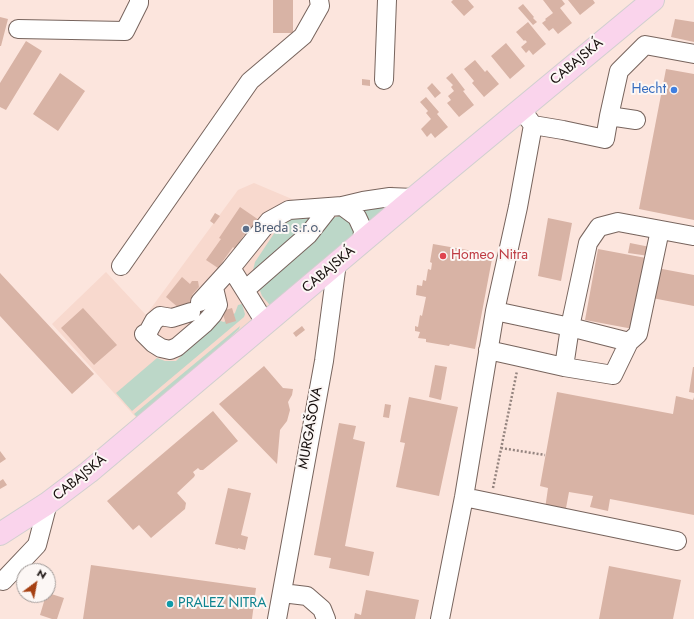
<!DOCTYPE html>
<html>
<head>
<meta charset="utf-8">
<style>
	body { margin:0 }
	#map { position:relative; width:694px; height:619px; overflow:hidden; background:#fce5dd; font-family:Jost,sans-serif }
	canvas { display:block }
	.north { position:absolute; left:16px; top:563px; width:40px; height:40px; box-sizing:border-box; background:#fcf7f5; border:1px solid #a09a98; border-radius:50%; rotate:32deg; font-size:11px; font-weight:700; line-height:16px; text-align:center; color:#170f0d }
	.north::after { content:''; display:block; margin:auto; width:14px; height:18px; background:#a64113; clip-path:polygon(50% 0,100% 100%,50% 72%,0 100%) }
</style>
</head>
<body>
<div id="map">
<canvas width="694" height="619"></canvas>
<div class="north">N</div>
</div>
<script>
const g = document.querySelector('canvas').getContext('2d');
g.lineJoin = 'round';
function fillPath(path, color) {
  g.fillStyle = color;
  g.fill(path, 'evenodd');
}
function toPath(rows) {
  const path = new Path2D();
  for (const r of rows) {
    path.moveTo(r[0], r[1]);
    for (let i = 2; i < r.length; i += 2) path.lineTo(r[i], r[i + 1]);
  }
  return path;
}
function strokePath(path, color, width, dash) {
  g.strokeStyle = color;
  g.lineWidth = width;
  g.lineCap = dash ? 'butt' : 'round';
  g.setLineDash(dash || []);
  g.stroke(path);
}
function label(font, color, halo, rows, align = 'center') {
  g.font = font + ' Jost,sans-serif';
  g.lineWidth = 4;
  g.setLineDash([]);
  g.textBaseline = 'middle';
  g.strokeStyle = halo;
  g.fillStyle = color;
  for (const [text, x, y, turn = 0] of rows) {
    g.save();
    g.translate(x, y);
    g.rotate((+turn || 0) * Math.PI / 180);
    g.textAlign = isNaN(turn) ? turn : align;
    if (halo) g.strokeText(text, 0, 0);
    g.fillText(text, 0, 0);
    g.restore();
  }
}
fillPath(toPath([
	[254,183,299,202,350,196,393,186,393,207,140,422,52,324,106,272,146,315,238,190]
]), '#f8d9ce');
fillPath(toPath([
	[391,204,369,225,357,206],
	[299,215,313,218,255,273,253,270,255,262,277,229,287,220],
	[339,216,347,218,355,228,354,237,274,306,269,304,262,296,259,288,327,220],
	[242,304,245,314,244,317,132,411,116,393,157,358,165,361,176,361,217,320,224,322,235,313,238,305],
	[240,326,239,329,216,351,139,419,134,414]
]), '#bcd7c8');
fillPath(toPath([
	[273,0,293,0,293,33,273,33],
	[453,0,468,0,474,7,464,16,451,2],
	[543,0,562,0,565,4,560,8,572,23,558,34,553,28,549,31,542,23,546,20,545,19,553,13],
	[568,0,593,0,595,3,580,15],
	[523,4,534,17,533,18,537,22,533,25,518,8],
	[0,17,8,19,1,46,0,46],
	[675,19,694,22,694,42,671,37],
	[528,22,546,44,533,55,529,50,526,53,521,47,527,42,525,40,524,41,516,32],
	[26,41,42,51,6,110,0,107,0,83],
	[506,43,525,66,510,79,491,56],
	[475,60,485,72,487,70,499,84,484,97,472,83,474,81,464,69],
	[666,69,694,74,694,220,639,209],
	[60,73,85,91,58,131,33,114],
	[452,73,465,90,463,91,474,105,459,117,447,103,451,100,448,96,454,91,451,87,453,85,446,78],
	[362,79,370,80,370,86,362,85],
	[432,83,441,93,435,98,427,88],
	[426,97,439,112,437,114,448,127,435,138,431,133,427,137,421,129,431,119,426,113,428,111,420,102],
	[240,207,272,229,259,246,244,235,235,249,233,247,218,268,206,260,221,239,219,238],
	[215,213,220,216,214,224,210,221],
	[548,218,572,223,561,281,538,276],
	[630,243,650,247,649,256,628,253],
	[433,244,473,251,472,255,492,259,475,349,450,344,449,346,426,342,426,339,418,338,420,332,415,331,415,326,418,327,420,315,422,316,426,297,416,295,417,285,422,286,423,280,426,281,428,269,431,270,432,263,430,262],
	[598,249,646,258,633,329,585,320],
	[657,268,694,275,694,306,652,298],
	[0,273,94,374,72,394,0,316],
	[182,277,190,284,192,281,198,281,199,287,192,295,207,308,198,318,180,309,166,297],
	[83,308,117,345,94,365,61,328],
	[232,308,236,321,226,324,222,311],
	[302,326,305,330,296,337,293,333],
	[435,365,447,367,441,400,429,397],
	[264,366,283,388,293,389,292,395,288,402,290,410,287,421,280,430,277,464,219,404],
	[693,367,694,367,694,393,689,392],
	[557,392,673,414,676,396,693,400,694,397,694,515,610,499,608,511,590,507,593,496,569,492,566,508,562,510,545,509,548,488,540,486],
	[409,397,458,407,439,496,396,487,405,443,400,442],
	[385,404,391,405,389,418,383,417],
	[213,411,238,441,203,470,200,470,198,468,193,472,195,475,194,477,177,493,186,503,185,509,151,538,139,525,133,530,107,501],
	[339,423,356,426,353,439,365,442,345,546,374,552,369,576,329,568,331,558,314,555],
	[0,451,6,459,0,463],
	[3,479,7,485,0,489,0,481],
	[228,488,251,493,241,535,248,537,245,550,238,548,238,549,215,544],
	[91,565,256,588,252,619,83,619],
	[609,566,681,580,673,619,599,619],
	[366,590,419,600,415,619,354,619,355,613,361,615],
	[48,593,64,598,57,619,52,619,40,615,46,595,48,595]
]), '#d8b3a5');
const minor = toPath([
	[18,29,125,31,139,3,139,0],
	[384,80,387,0],
	[609,116,636,120],
	[533,125,563,130,605,139,609,116,619,71,645,45,694,54],
	[342,206,357,217,363,230,362,243],
	[121,266,250,81,303,36,320,6,319,0],
	[245,290,308,235,330,207],
	[200,302,231,268],
	[495,311,570,327,588,243,599,227,618,222,693,236],
	[191,312,172,318,160,316,154,321,148,332,144,334,153,343,161,348,170,350,177,347,204,324,213,314,218,305,214,288],
	[266,324,231,268,269,221,289,210,342,206,363,201,390,197,414,198],
	[488,350,515,356,564,367,613,375,629,342,638,334,660,230],
	[564,367,570,327,629,342],
	[464,497,677,541],
	[3,581,37,545,48,503],
	[282,593,307,596,322,609,326,619],
	[277,619,324,361,337,263],
	[440,619,464,497,495,311,518,207,533,125,521,109]
]);
const major = toPath([
	[0,534,48,503,89,472,414,198,653,0]
]);
strokePath(minor, '#77645d', 20);
strokePath(major, '#d1cfcf', 24);
strokePath(toPath([
	[501,448,545,455],
	[493,488,517,371]
]), '#94847f', 2.5, [2, 2]);
strokePath(minor, '#fff', 18);
strokePath(major, '#fad4ec', 22);
for (const [x, y, r, color] of [
	[674,90,4,"#3f7fe0"],
	[246,229,4,"#5c6f8a"],
	[443,256,4,"#e0444e"],
	[170,604,4,"#0f9aa8"]
]) {
  const dot = new Path2D();
  dot.arc(x, y, r, 0, 2 * Math.PI);
  g.fillStyle = color;
  g.fill(dot);
  strokePath(dot, '#fcf7f5', 1.5);
}
label('14px', '#170f0d', '#fcf7f5', [
	["CABAJSKÁ",577,62,-40],
	["CABAJSKÁ",329,270,-40],
	["MURGAŠOVA",311,428,-80],
	["CABAJSKÁ",80,478,-39]
]);
label('14px', '#366cbe', '#fcf7f5', [
	["Hecht",666,90]
], 'right');
label('14px', '#4e5e75', '#fcf7f5', [
	["Breda s.r.o.",254,229]
], 'left');
label('14px', '#be3a42', '#fcf7f5', [
	["Homeo Nitra",451,256]
], 'left');
label('14px', '#0d838f', '#fcf7f5', [
	["PRALEZ NITRA",178,604]
], 'left');
</script>
</body>
</html>
